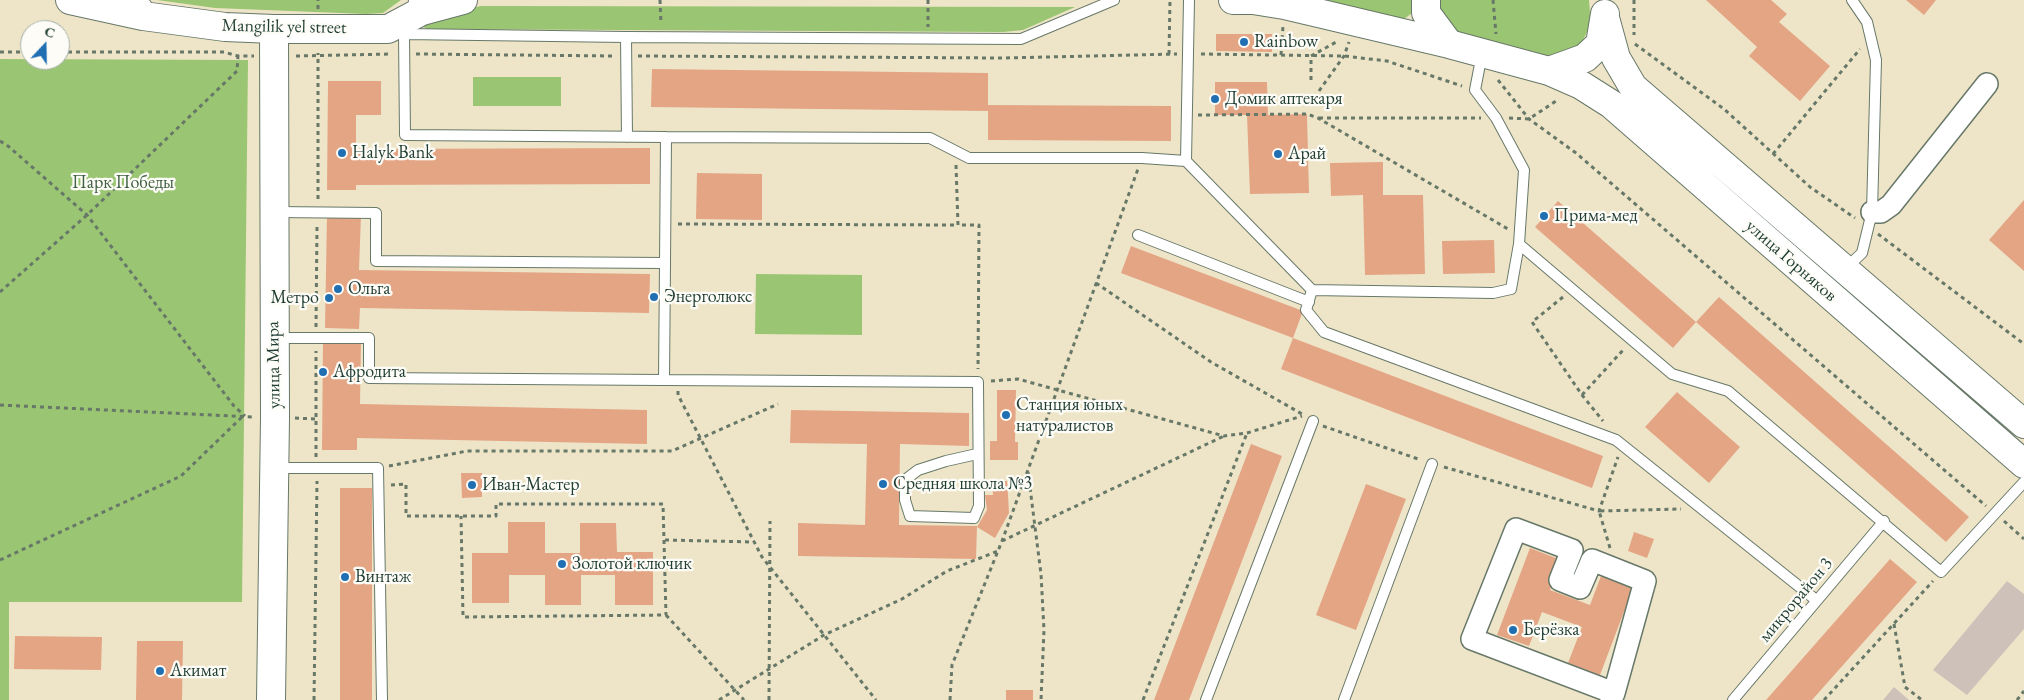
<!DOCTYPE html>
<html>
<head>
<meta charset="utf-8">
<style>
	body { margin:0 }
	#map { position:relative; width:2024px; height:700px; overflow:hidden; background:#eee5c8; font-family:"EB Garamond",serif }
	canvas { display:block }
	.north { position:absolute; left:20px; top:20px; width:50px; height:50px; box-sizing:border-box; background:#fdfcf7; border:1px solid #a4b0a9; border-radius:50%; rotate:21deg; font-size:14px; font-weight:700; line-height:20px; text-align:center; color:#1f3d34 }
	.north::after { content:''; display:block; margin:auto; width:18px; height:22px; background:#1f6fb2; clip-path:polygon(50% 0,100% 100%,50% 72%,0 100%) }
</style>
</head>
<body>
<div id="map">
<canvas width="2024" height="700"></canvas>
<div class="north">С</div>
</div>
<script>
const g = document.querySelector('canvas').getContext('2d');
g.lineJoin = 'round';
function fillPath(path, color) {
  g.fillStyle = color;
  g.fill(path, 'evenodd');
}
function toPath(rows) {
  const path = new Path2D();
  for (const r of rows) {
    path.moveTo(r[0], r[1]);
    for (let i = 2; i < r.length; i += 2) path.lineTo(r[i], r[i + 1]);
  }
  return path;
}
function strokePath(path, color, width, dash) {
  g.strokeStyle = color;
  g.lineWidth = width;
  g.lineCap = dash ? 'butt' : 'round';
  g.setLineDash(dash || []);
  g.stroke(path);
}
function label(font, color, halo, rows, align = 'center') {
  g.font = font + ' "EB Garamond",serif';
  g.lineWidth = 4.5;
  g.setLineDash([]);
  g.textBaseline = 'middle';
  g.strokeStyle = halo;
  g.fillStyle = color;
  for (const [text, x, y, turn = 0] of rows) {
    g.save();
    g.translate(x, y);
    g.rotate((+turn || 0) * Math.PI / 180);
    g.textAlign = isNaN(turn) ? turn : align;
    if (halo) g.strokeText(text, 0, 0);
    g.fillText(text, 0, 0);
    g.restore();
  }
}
fillPath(toPath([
	[2007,581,2024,594,2024,629,1967,695,1933,670],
	[1894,687,1909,700,1883,700]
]), '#cec1b9');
fillPath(toPath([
	[157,0,401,0,383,13,366,14,215,8],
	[1304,0,1419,0,1415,11,1404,19],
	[1437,0,1589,0,1591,24,1580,46,1555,55,1546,56,1457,33,1444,26],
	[481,6,1075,7,1023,30,1003,32,427,29,422,26,442,14],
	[0,59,248,60,242,602,9,602,9,700,0,700],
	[473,77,561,77,561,106,473,106],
	[756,274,862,275,862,335,755,334]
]), '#9ac572');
fillPath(toPath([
	[1706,0,1771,0,1787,14,1779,22,1830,66,1800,101,1749,56,1757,47],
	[1906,0,1936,0,1924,15],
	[1216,34,1272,34,1272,52,1216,51],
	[652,69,988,73,988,105,1171,106,1171,141,988,140,988,111,651,107],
	[328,81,381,81,381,115,356,115,356,149,650,148,650,184,356,185,356,190,327,190],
	[1215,82,1267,82,1268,115,1307,114,1309,193,1250,194,1247,115,1215,115],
	[1383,162,1383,195,1423,195,1425,274,1365,275,1363,195,1331,196,1330,163],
	[697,173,762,174,762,220,696,219],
	[2024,200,2024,271,1989,240],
	[1558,201,1696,322,1673,348,1535,227],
	[327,214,361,215,359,270,650,274,649,313,360,308,359,329,325,328],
	[1494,240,1495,273,1443,274,1442,241],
	[1131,246,1303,311,1293,338,1121,273],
	[1719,297,1969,517,1946,542,1696,322],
	[1293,338,1603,456,1592,488,1281,369],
	[323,340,361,341,360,404,647,410,647,444,357,438,357,450,322,450],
	[997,390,1016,390,1015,442,1018,442,1018,460,990,460,990,441,997,441],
	[1677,392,1740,447,1709,483,1645,427],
	[791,410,969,413,969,446,900,444,899,525,977,526,976,559,798,556,798,523,865,525,867,444,790,443],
	[1251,444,1282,456,1189,700,1154,700],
	[461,473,482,473,482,497,462,498],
	[992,481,1007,481,1008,495,1009,513,995,538,977,527,987,510,985,495,993,495],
	[1366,484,1406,499,1356,630,1316,615],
	[340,488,372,488,372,700,340,700],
	[508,522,545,522,545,553,580,553,580,523,616,523,617,552,653,552,653,605,615,605,615,575,581,575,581,605,545,605,545,575,509,575,509,603,472,603,472,553,508,553],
	[1634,532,1654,539,1647,558,1628,551],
	[1530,548,1561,560,1550,590,1590,605,1601,576,1633,588,1600,675,1568,663,1582,627,1542,612,1529,646,1497,635],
	[1890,559,1917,582,1812,700,1766,700],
	[15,636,102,637,101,670,14,669],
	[137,641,183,641,182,700,136,700],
	[1006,690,1033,690,1033,700,1006,700]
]), '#e4a585');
const lane = toPath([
	[396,31,404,34,626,37,1021,39,1114,0],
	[404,34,405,135,666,137],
	[626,37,627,137],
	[1186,161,1189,0],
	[275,212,376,213,376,261,665,263,664,380,369,378,369,338,277,338],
	[1138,235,1309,302],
	[1519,244,1672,374,1728,391,1941,572,2024,482],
	[665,263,666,137,930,138,969,158,1142,158,1186,161,1312,290,1493,293,1511,289,1519,244,1524,170,1496,118,1475,90,1482,54],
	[1845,269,1862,253,1872,212,1876,60,1867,22,1852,0],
	[1312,290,1306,310,1324,332,1616,440,1816,600],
	[664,380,978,382,979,506,974,518,910,516,905,500,905,480,918,470,946,461,977,454],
	[275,468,378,468,382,700],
	[1206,700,1313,421],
	[1344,700,1432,464],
	[1733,700,1884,521]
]);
const street = toPath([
	[1872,212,1881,212,1891,205,1987,84],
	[1611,700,1614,693,1645,581,1592,560,1580,588,1560,580,1572,550,1516,529,1472,639,1614,693]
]);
const secondary = toPath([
	[70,0,143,16],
	[132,0,143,16,225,27,274,29,388,29,422,11,423,0],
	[1233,0,1253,0,1284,5,1449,44],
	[1426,0,1426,13,1449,44,1549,71,1585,58,1600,44,1605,14],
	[422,11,463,0],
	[1605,18,1616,58,1633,87,2024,424],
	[1549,71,1581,85,1611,104,2024,464],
	[271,700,275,418,274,29]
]);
strokePath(lane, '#677868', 12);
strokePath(street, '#677868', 24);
strokePath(secondary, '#677868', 30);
strokePath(toPath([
	[660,0,661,24],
	[928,0,928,27],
	[1493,0,1496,34],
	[1634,0,1634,35],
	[318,9,318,0],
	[1635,44,1724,109,1810,187,1855,218],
	[0,52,30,52],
	[60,52,224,52,238,56,254,56],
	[416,54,614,56],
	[1169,54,1170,0],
	[1201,54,1344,56,1387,61,1462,86],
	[1281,55,1283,26],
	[296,56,392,54],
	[638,56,1004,58,1177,54],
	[1311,80,1311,56,1338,41],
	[1498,80,1529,119,1576,153,1986,506],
	[1319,91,1344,56,1349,42],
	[1198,115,1307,114,1318,118,1508,229],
	[1319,118,1481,118],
	[1509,118,1529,119,1559,99],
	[0,141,8,146,87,215,234,406,245,416],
	[1773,154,1860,49],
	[956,165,958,225,979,225,978,369],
	[318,199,318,53],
	[678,224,958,225],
	[1878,234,2024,344],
	[1096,283,1211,362,1302,414],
	[0,292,87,215,237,71,238,56],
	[1563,297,1532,322,1582,395,1603,421],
	[316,327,317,226],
	[991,381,1018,379,1224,436,1247,433,1302,416],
	[678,391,678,395,762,557,876,700],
	[1582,395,1624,349],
	[0,405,254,417],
	[295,418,316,419],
	[1323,426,1421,460],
	[316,457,316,351],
	[389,466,467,451,672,451,778,404],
	[1444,467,1599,511,1618,457],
	[1028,472,1041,574,1044,630,1041,700],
	[391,485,406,484,406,516,496,516,496,504,663,504,666,615,463,617,461,516],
	[2004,521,2024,539],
	[665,540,754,542],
	[1002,541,1224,436],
	[1610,548,1599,511,1681,509],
	[0,560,181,476,242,417],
	[666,615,744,700],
	[1894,624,1905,687,1922,700],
	[314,700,317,481],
	[719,700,824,635,902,599,947,571,998,551],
	[769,700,770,521],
	[950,700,952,665,1002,541,1138,169],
	[1143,700,1247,433],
	[1824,700,1933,581],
	[2017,700,2024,691]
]), '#677868', 3, [4, 4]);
strokePath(lane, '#fff', 10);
strokePath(street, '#fff', 21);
strokePath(secondary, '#fff', 28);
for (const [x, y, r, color] of [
	[1244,42,5,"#1f6fb2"],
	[1215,99,5,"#1f6fb2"],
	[342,153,5,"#1f6fb2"],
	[1278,154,5,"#1f6fb2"],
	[1544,216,5,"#1f6fb2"],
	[338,289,5,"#1f6fb2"],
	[654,297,5,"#1f6fb2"],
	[329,298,5,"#1f6fb2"],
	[323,372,5,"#1f6fb2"],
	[1006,415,5,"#1f6fb2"],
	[883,484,5,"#1f6fb2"],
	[472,485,5,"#1f6fb2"],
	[562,564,5,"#1f6fb2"],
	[345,577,5,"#1f6fb2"],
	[1513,630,5,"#1f6fb2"],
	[160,671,5,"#1f6fb2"]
]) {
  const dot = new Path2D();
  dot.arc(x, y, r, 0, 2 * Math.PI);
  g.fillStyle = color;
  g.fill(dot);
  strokePath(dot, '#fdfcf7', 2);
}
label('18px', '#1f3d34', '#fdfcf7', [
	["Mangilik yel street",284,27,1],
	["улица Горняков",1791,261,41],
	["улица Мира",274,365,-91],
	["микрорайон 3",1796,600,-50]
]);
label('18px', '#1f3d34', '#fdfcf7', [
	["Rainbow",1254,42],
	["Домик аптекаря",1225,99],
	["Halyk Bank",352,153],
	["Арай",1288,154],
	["Прима-мед",1554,216],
	["Ольга",348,289],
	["Энерголюкс",664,297],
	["Метро",319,298,"right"],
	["Афродита",333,372],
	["Станция юных",1016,405],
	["натуралистов",1016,426],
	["Средняя школа №3",893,484],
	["Иван-Мастер",482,485],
	["Золотой ключик",572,564],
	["Винтаж",355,577],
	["Берёзка",1523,630],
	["Акимат",170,671]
], 'left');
label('18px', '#3e5f44', '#fdfcf7', [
	["Парк Победы",123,183]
]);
</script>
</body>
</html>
